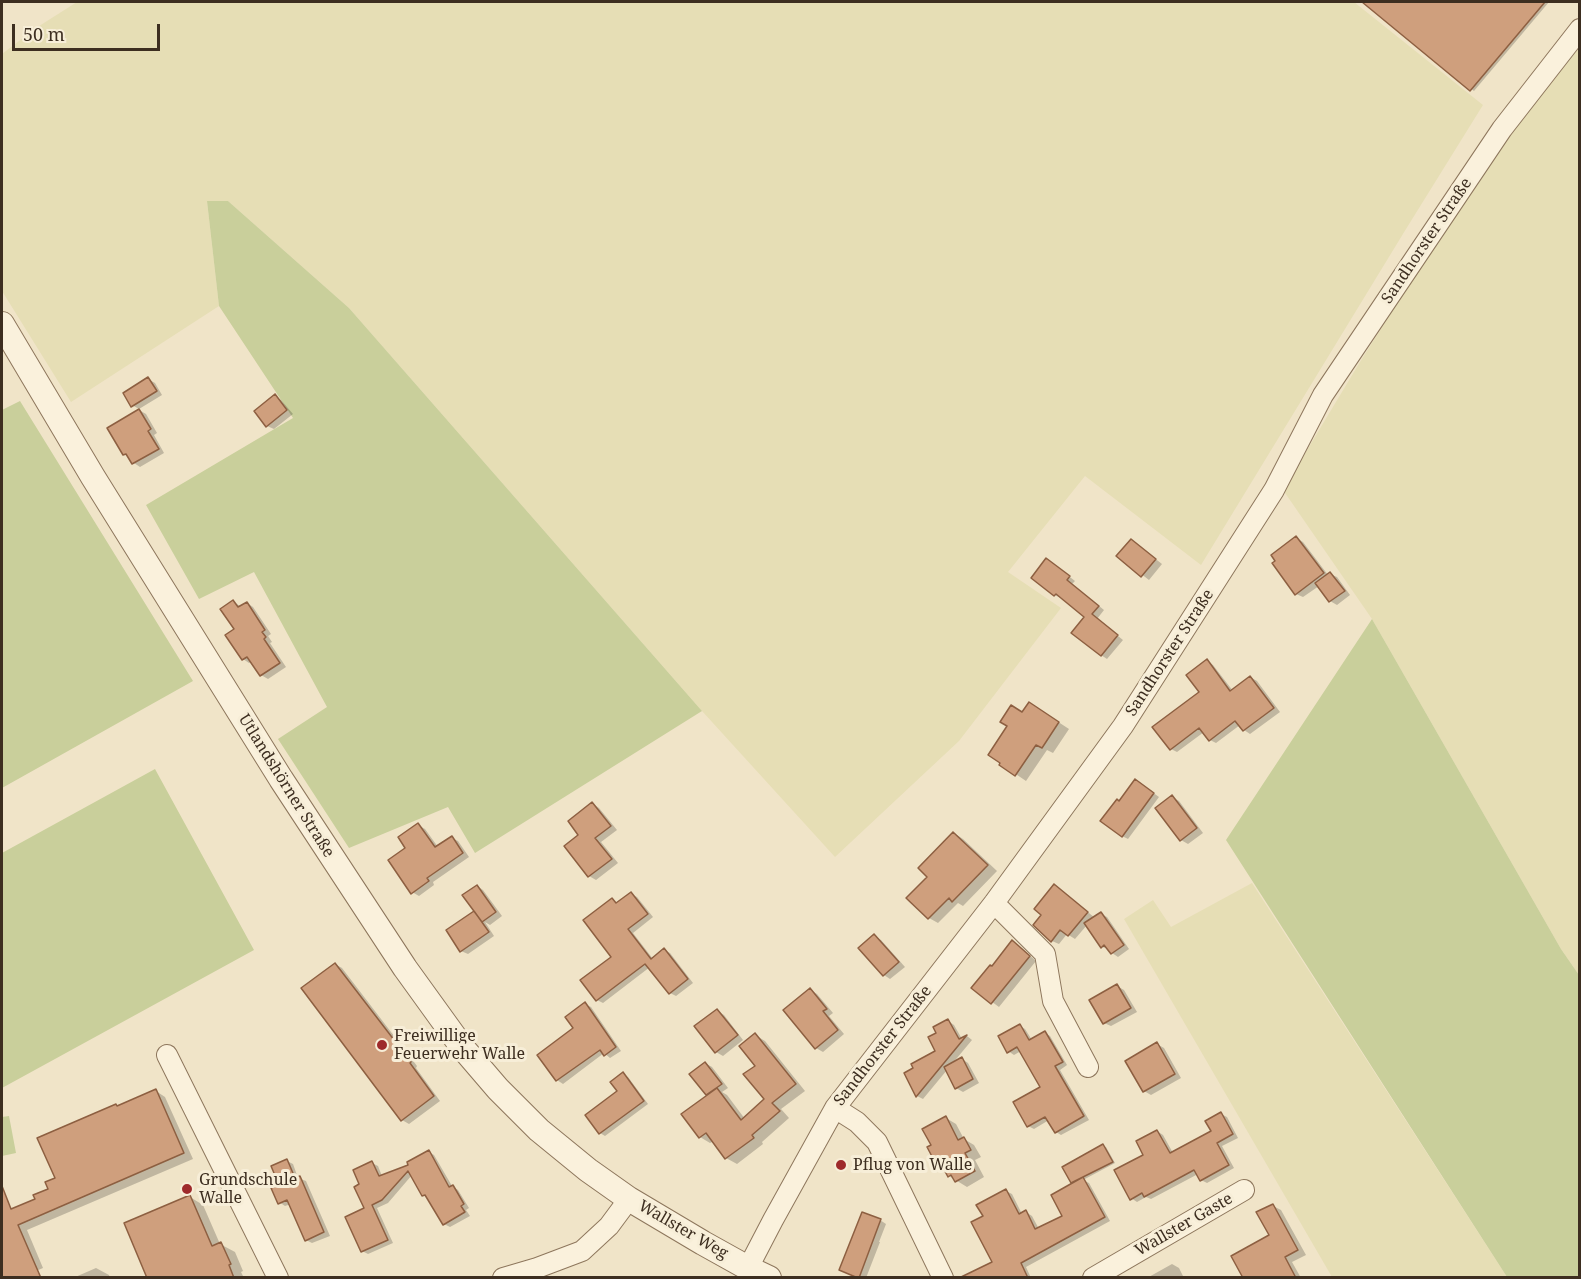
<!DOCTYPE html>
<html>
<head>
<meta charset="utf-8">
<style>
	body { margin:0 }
	#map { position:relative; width:1581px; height:1279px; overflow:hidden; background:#f0e4c8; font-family:"Noto Serif",serif }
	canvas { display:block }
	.frame { position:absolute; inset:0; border:3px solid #3d2e20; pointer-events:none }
	.scale { position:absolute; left:12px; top:24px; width:148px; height:27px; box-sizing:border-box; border:3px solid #3d2e20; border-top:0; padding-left:8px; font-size:18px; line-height:21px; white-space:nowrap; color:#3d2e20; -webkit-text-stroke:4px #f7eed8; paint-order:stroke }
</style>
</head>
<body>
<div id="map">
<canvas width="1581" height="1279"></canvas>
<div class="frame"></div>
<div class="scale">50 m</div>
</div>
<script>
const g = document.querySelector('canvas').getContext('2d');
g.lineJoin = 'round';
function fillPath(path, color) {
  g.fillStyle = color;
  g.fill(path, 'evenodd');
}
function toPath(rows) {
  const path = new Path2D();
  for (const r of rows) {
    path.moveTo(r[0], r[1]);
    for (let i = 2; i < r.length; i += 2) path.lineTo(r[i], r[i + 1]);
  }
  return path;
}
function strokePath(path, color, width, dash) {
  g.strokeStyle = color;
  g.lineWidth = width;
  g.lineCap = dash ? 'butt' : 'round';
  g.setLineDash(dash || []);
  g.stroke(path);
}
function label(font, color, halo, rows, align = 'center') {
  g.font = font + ' "Noto Serif",serif';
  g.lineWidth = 6;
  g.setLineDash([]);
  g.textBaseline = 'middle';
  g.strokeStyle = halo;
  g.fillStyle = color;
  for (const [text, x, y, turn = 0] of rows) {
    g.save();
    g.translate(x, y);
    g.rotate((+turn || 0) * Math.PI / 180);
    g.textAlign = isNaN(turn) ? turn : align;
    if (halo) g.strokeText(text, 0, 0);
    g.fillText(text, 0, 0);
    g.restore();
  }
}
fillPath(toPath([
	[77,2,1354,2,1483,105,1406,229,1201,565,1085,476,1008,572,1061,608,959,741,835,857,702,711,349,308,228,201,207,201,219,306,71,402,2,291,2,54,36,28],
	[1579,48,1579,975,1561,949,1372,619,1283,490,1360,362,1497,145],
	[1252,883,1507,1277,1332,1277,1124,919,1153,900,1171,927]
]), '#e6deb5');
fillPath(toPath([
	[207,201,228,201,349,308,702,711,475,853,448,807,349,848,278,739,327,707,254,572,199,599,146,505,293,418,219,306],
	[20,401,193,681,2,788,2,410],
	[1372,619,1561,949,1579,975,1579,1277,1507,1277,1226,840],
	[155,769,254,950,2,1088,2,853],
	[9,1116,16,1153,2,1156,2,1117]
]), '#c9cf9b');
fillPath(toPath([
	[1364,2,1549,2,1474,91],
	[148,379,155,383,162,395,139,409,132,405],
	[275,396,281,400,293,414,274,429,267,426],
	[139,410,146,414,157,433,154,435,164,453,140,467,134,463,130,458,124,454],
	[1296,538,1303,542,1328,575,1330,574,1337,577,1350,595,1337,605,1330,601,1319,586,1303,597,1296,594],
	[1131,540,1162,564,1149,580,1118,556],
	[1053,564,1075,581,1072,584,1104,610,1097,619,1123,640,1107,659,1101,655,1086,616,1062,597,1061,598,1055,595],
	[233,601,241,607,247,603,253,607,271,634,268,636,272,642,270,643,286,667,268,679,261,675,252,661,249,663,243,659,236,629],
	[1207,661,1213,665,1233,691,1250,677,1257,681,1280,712,1250,734,1244,730,1240,725,1216,743,1210,740,1204,732,1177,752,1171,749,1201,693],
	[1040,710,1069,729,1053,753,1047,750,1026,781,1001,764,1023,714],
	[1141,784,1159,797,1128,839,1122,836],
	[1172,797,1179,801,1203,833,1188,844,1181,840,1157,808],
	[593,804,599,808,617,830,601,842,618,863,596,880,589,876,566,846,580,835],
	[418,825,425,829,438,847,452,838,458,841,469,857,433,882,434,885,419,896,412,892,408,848],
	[954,833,963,839,997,871,963,906,958,903,938,923,929,918,929,877],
	[477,886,483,890,502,916,490,925,485,922,494,936,468,954,461,951,448,931,479,916],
	[1061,890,1095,918,1101,914,1107,917,1129,949,1118,957,1112,953,1109,949,1102,947,1087,925,1075,939,1067,934,1059,944,1052,941],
	[631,894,637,897,653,917,633,933,653,959,664,950,670,953,693,983,676,996,670,993,650,967,603,1003,597,1000,614,957,612,900,618,903],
	[874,936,881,940,905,967,890,979,884,975],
	[1013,942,1019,946,1036,961,999,1007,973,988,992,968],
	[335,964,342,968,417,1066,416,1068,440,1101,409,1124,402,1120],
	[1117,986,1124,990,1137,1012,1111,1026,1104,1023],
	[810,990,817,994,833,1013,829,1016,844,1034,823,1052,816,1048],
	[585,1004,591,1007,621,1051,610,1058,604,1053,563,1084,557,1080,539,1055,575,1028],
	[717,1011,724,1015,743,1040,723,1056,716,1052],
	[948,1021,954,1025,962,1039,967,1036,972,1040,952,1064,962,1059,968,1063,979,1083,963,1092,956,1088,947,1070,923,1099,917,1096,906,1073,937,1052,938,1033],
	[1020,1026,1025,1029,1032,1040,1045,1033,1050,1036,1067,1065,1060,1070,1089,1120,1061,1135,1056,1132,1049,1120,1034,1129,1028,1126,1042,1087,1021,1051,1014,1055,1008,1051],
	[755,1035,765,1041,805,1091,781,1109,789,1118,762,1142,763,1144,737,1164,726,1158,714,1141,710,1143,700,1137,683,1115,709,1095,707,1094,705,1063,712,1067,728,1088,722,1092,727,1095,745,1119,766,1099,757,1066],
	[1157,1044,1164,1048,1181,1078,1151,1095,1144,1091],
	[623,1074,628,1077,648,1104,605,1136,600,1133,619,1092],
	[156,1091,165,1097,193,1159,27,1230,43,1268,20,1278,4,1275,2,1270,2,1212,4,1214,37,1200,50,1189,57,1179,118,1107],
	[1221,1114,1227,1117,1238,1138,1222,1146,1234,1168,1207,1183,1201,1180,1198,1174,1151,1199,1146,1197,1137,1202,1131,1198,1145,1155,1157,1131,1163,1135,1173,1153,1213,1131],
	[946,1118,956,1124,964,1139,974,1145,981,1157,975,1160,984,1177,967,1187,949,1176,945,1169,938,1165,933,1145],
	[1103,1146,1106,1147,1115,1163,1083,1180,1089,1183,1110,1221,1026,1267,1031,1278,963,1278,994,1263,985,1217,1006,1191,1012,1194,1022,1214,1026,1212,1032,1216,1039,1229,1064,1216,1074,1184,1072,1182],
	[429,1152,434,1155,452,1186,458,1190,469,1208,466,1210,470,1216,450,1227,444,1224,428,1198,424,1195,412,1175,388,1203,377,1208,393,1243,368,1254,362,1251,366,1209,361,1185,372,1163,378,1166,382,1176,411,1166],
	[287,1161,293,1164,298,1178,306,1181,330,1236,312,1243,306,1240,291,1204,285,1206,279,1202,281,1185],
	[190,1197,203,1205,220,1244,235,1252,243,1271,241,1272,244,1278,144,1278,148,1276],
	[1273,1206,1281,1210,1306,1255,1292,1262,1301,1278,1245,1278,1271,1236],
	[880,1220,886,1224,879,1242,880,1242,866,1278,859,1278],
	[1172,1264,1179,1268,1184,1278,1147,1278],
	[96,1268,109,1275,110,1278,73,1278]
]), '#0003');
const building = toPath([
	[1362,2,1545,2,1470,91,1362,2],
	[148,377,157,391,131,407,123,393,148,377],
	[275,394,287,410,266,427,254,411,275,394],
	[139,409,151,429,148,431,159,449,132,464,126,454,123,455,107,428,139,409],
	[1296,536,1324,573,1295,595,1272,563,1275,561,1271,555,1296,536],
	[1131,539,1156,559,1141,577,1116,556,1131,539],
	[1046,558,1070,576,1067,580,1099,606,1092,614,1118,635,1101,656,1071,633,1084,617,1056,594,1054,596,1031,578,1046,558],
	[1330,572,1345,591,1329,602,1315,583,1330,572],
	[233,600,238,607,247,602,265,630,262,632,266,637,264,639,280,663,260,676,247,657,242,660,225,635,234,629,220,609,233,600],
	[1207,659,1230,691,1250,676,1274,708,1243,731,1235,721,1209,741,1199,728,1170,750,1152,727,1199,692,1186,675,1207,659],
	[1029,702,1059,722,1042,748,1036,745,1015,776,999,765,1000,763,988,755,1007,726,1000,722,1011,705,1022,712,1029,702],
	[1135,779,1154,793,1122,837,1100,821,1117,799,1119,801,1135,779],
	[1172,795,1197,828,1180,841,1155,808,1172,795],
	[592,802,611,826,595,838,612,859,588,877,564,846,578,835,568,821,592,802],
	[418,823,435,847,452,836,463,853,427,878,429,881,411,894,388,860,405,848,398,837,418,823],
	[953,832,988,865,952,902,949,898,928,919,906,898,927,877,918,868,953,832],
	[1054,884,1088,912,1068,936,1060,930,1051,942,1033,925,1041,915,1034,909,1054,884],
	[477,885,496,912,482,922,462,895,477,885],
	[631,892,648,914,628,929,651,959,664,948,688,979,669,994,645,964,596,1001,580,980,611,957,583,920,612,898,616,903,631,892],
	[474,911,489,932,460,952,446,930,474,911],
	[1101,912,1124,945,1111,954,1104,945,1101,948,1084,923,1101,912],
	[874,934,899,962,883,976,858,948,874,934],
	[1012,940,1030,956,991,1004,971,988,990,965,992,966,1012,940],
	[335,963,411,1062,410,1063,434,1096,401,1121,301,988,335,963],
	[1117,984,1131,1008,1103,1024,1089,1000,1117,984],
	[810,988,827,1009,823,1011,838,1030,815,1049,783,1010,810,988],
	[585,1002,616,1047,604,1056,600,1050,556,1081,537,1055,573,1028,565,1017,585,1002],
	[717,1009,738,1035,715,1053,694,1026,717,1009],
	[948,1019,959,1039,967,1035,916,1097,904,1073,913,1068,911,1064,935,1051,928,1037,936,1033,933,1027,948,1019],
	[1020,1024,1029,1040,1045,1031,1063,1062,1055,1066,1084,1116,1055,1133,1045,1117,1027,1127,1013,1102,1040,1087,1017,1047,1007,1053,998,1036,1020,1024],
	[755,1033,796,1084,772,1103,780,1111,752,1135,754,1138,725,1159,706,1133,699,1138,681,1114,717,1088,741,1120,764,1099,743,1074,755,1066,739,1046,755,1033],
	[1157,1042,1175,1074,1143,1092,1125,1061,1157,1042],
	[962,1057,973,1079,955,1089,944,1067,962,1057],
	[705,1062,722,1084,706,1095,689,1074,705,1062],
	[623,1072,644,1101,599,1134,585,1115,617,1091,610,1082,623,1072],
	[156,1089,184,1153,18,1225,41,1278,2,1278,2,1186,11,1209,35,1199,33,1195,48,1189,45,1182,55,1178,37,1138,116,1104,117,1106,156,1089],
	[1221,1112,1233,1134,1217,1143,1229,1165,1200,1181,1194,1170,1144,1197,1142,1193,1130,1200,1114,1170,1143,1155,1136,1141,1157,1130,1170,1153,1211,1131,1205,1121,1221,1112],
	[946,1116,958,1140,964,1137,971,1150,965,1153,975,1171,955,1182,951,1175,948,1177,941,1164,937,1166,927,1147,931,1145,922,1129,946,1116],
	[1103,1144,1113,1162,1071,1183,1062,1167,1103,1144],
	[429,1150,449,1187,453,1185,464,1204,461,1206,465,1212,443,1225,425,1195,422,1196,408,1171,382,1200,372,1205,388,1240,361,1252,345,1217,364,1208,354,1187,359,1184,353,1170,372,1161,379,1176,408,1165,407,1162,429,1150],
	[287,1159,295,1178,300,1176,324,1232,305,1241,287,1200,278,1204,271,1188,279,1185,271,1166,287,1159],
	[1083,1177,1105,1217,1021,1263,1028,1278,959,1278,992,1262,971,1222,983,1216,976,1205,1006,1189,1019,1214,1026,1210,1035,1229,1062,1216,1051,1195,1083,1177],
	[190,1195,212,1246,221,1242,231,1264,229,1265,234,1278,147,1278,124,1223,190,1195],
	[1273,1204,1298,1250,1285,1257,1296,1278,1243,1278,1231,1256,1269,1235,1256,1212,1273,1204],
	[862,1212,881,1219,859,1278,858,1278,839,1270,862,1212]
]);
fillPath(building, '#cf9f7d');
strokePath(building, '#8d5f41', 1.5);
const minor = toPath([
	[994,903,1045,954,1053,1001,1088,1067],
	[167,1055,278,1278],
	[835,1108,857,1122,877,1142,943,1278],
	[748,1268,773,1220,835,1108,994,903,1123,726,1274,490,1323,395,1502,129,1580,29],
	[503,1278,537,1268,582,1251,609,1226,629,1199],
	[1093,1278,1244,1190]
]);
const tertiary = toPath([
	[2,324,93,477,281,779,405,968,462,1047,498,1089,539,1130,588,1170,629,1199,703,1243,748,1268,769,1278]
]);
strokePath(minor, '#8d765c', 22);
strokePath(tertiary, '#8d765c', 26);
strokePath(minor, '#faf1dc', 20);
strokePath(tertiary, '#faf1dc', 24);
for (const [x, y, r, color] of [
	[382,1045,6,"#9e2a2b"],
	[841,1165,6,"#9e2a2b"],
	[187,1189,6,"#9e2a2b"]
]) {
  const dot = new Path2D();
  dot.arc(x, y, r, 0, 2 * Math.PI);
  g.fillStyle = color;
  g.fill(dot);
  strokePath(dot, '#f7eed8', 2);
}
label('16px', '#3d2e20', '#f7eed8', [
	["Sandhorster Straße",1427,241,-56],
	["Sandhorster Straße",1170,653,-57],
	["Utlandshörner Straße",286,786,58],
	["Sandhorster Straße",883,1046,-52],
	["Wallster Gaste",1184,1225,-30],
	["Wallster Weg",683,1230,30]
]);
label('16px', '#3d2e20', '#f7eed8', [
	["Freiwillige",394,1036],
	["Feuerwehr Walle",394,1054],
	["Pflug von Walle",853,1165],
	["Grundschule",199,1180],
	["Walle",199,1198]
], 'left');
</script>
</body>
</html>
